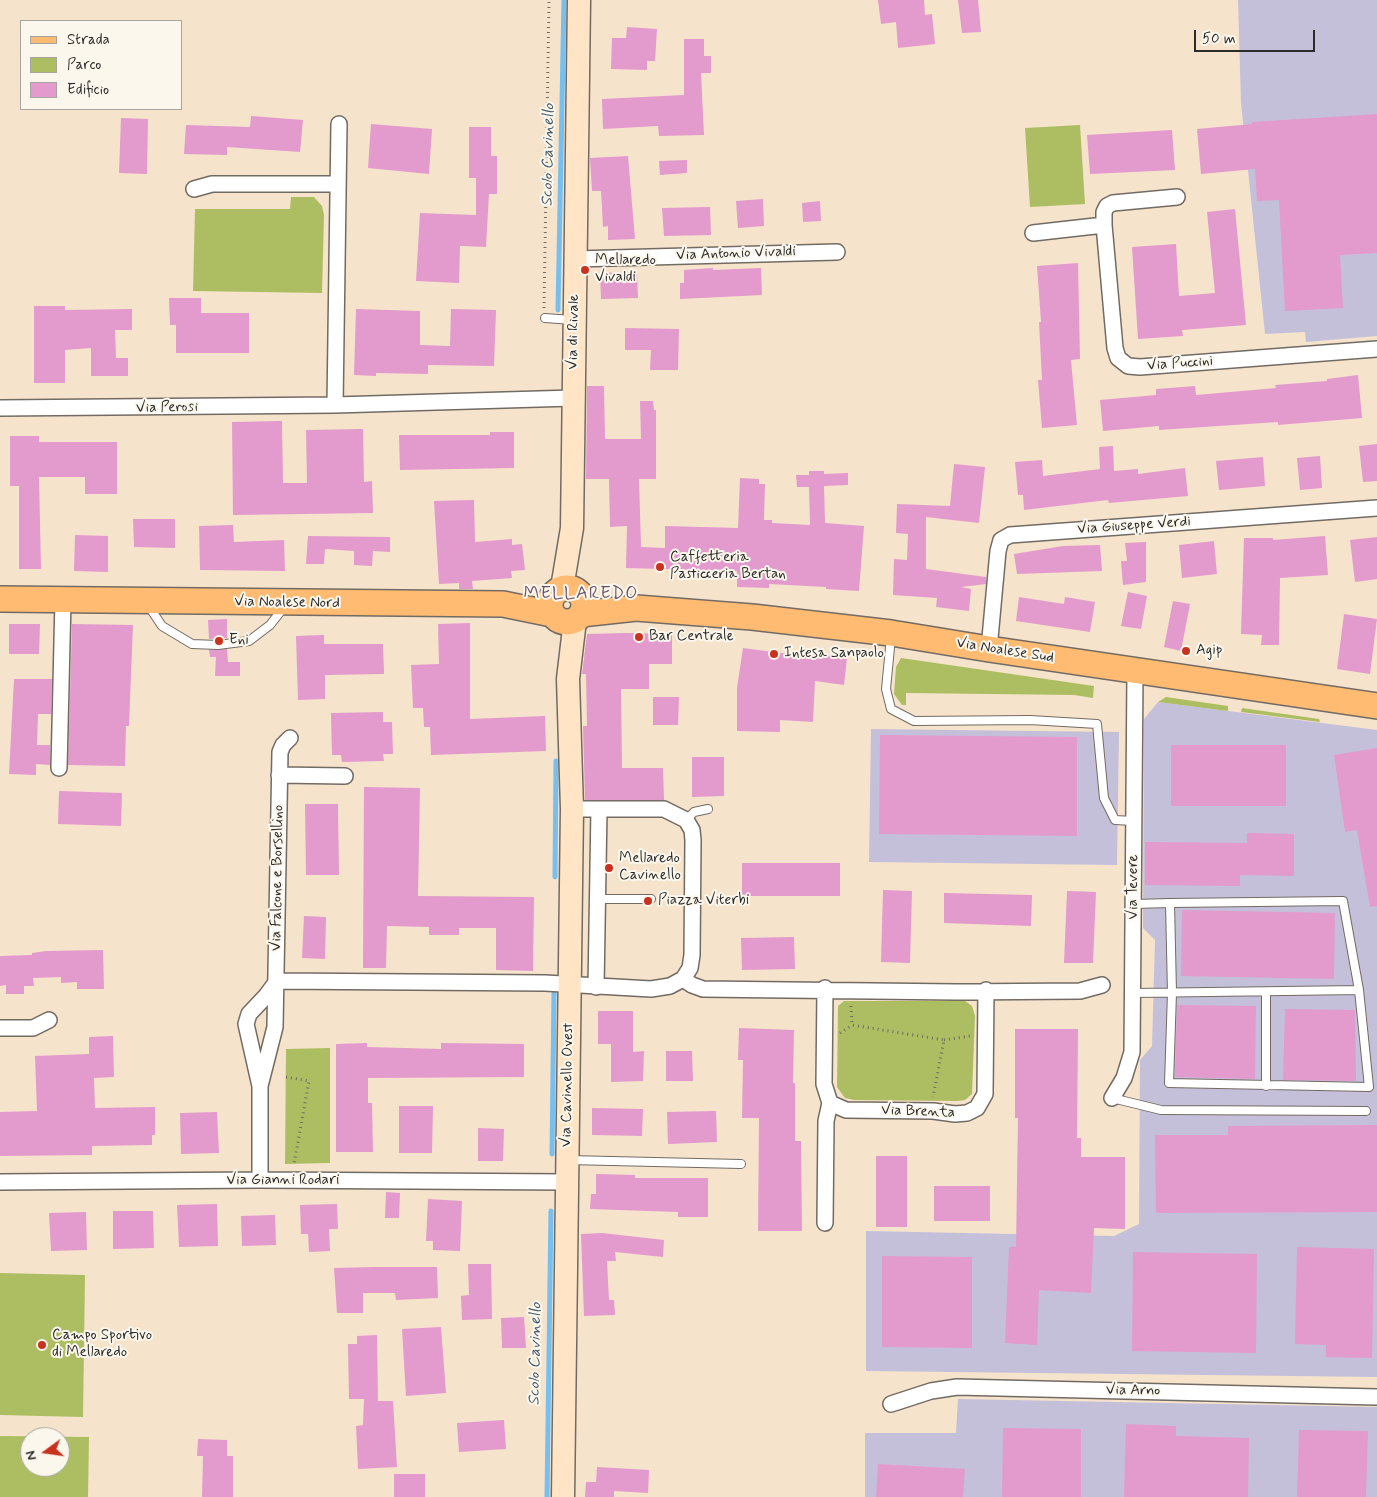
<!DOCTYPE html>
<html>
<head>
<meta charset="utf-8">
<style>
	body { margin:0 }
	#map { position:relative; width:1377px; height:1497px; overflow:hidden; background:#f6e3cc; font-family:Mynerve,sans-serif }
	canvas { display:block }
	.legend { position:absolute; left:20px; top:20px; width:162px; height:90px; box-sizing:border-box; background:#fbf7ec; border:1px solid #a8a59f; margin:0; padding:6px 9px; list-style:none; font-size:15px; color:#2b2b2b }
	.legend li { display:flex; align-items:center; gap:10px; height:25px }
	.legend b { width:25px; border:1px solid #a8a59f }
	.north { position:absolute; left:20px; top:1427px; width:50px; height:50px; box-sizing:border-box; background:#fbf7ec; border:1px solid #a8a59f; border-radius:50%; rotate:256deg; font-size:14px; font-weight:700; line-height:20px; text-align:center; color:#2b2b2b }
	.north::after { content:''; display:block; margin:auto; width:18px; height:22px; background:#c8321e; clip-path:polygon(50% 0,100% 100%,50% 72%,0 100%) }
	.scale { position:absolute; left:1194px; top:30px; width:121px; height:22px; box-sizing:border-box; border:2px solid #2b2b2b; border-top:0; padding-left:6px; font-size:15px; line-height:18px; white-space:nowrap; color:#2b2b2b; -webkit-text-stroke:4px #fbf7ec; paint-order:stroke }
</style>
</head>
<body>
<div id="map">
<canvas width="1377" height="1497"></canvas>
<ul class="legend">
<li><b style="height:6px;background:#ffbb71"></b>Strada</li>
<li><b style="height:14px;background:#acbe61"></b>Parco</li>
<li><b style="height:14px;background:#e39acd"></b>Edificio</li>
</ul>
<div class="north">N</div>
<div class="scale">50 m</div>
</div>
<script>
const g = document.querySelector('canvas').getContext('2d');
g.lineJoin = 'round';
function fillPath(path, color) {
  g.fillStyle = color;
  g.fill(path, 'evenodd');
}
function toPath(rows) {
  const path = new Path2D();
  for (const r of rows) {
    if (r.length === 3) {
      path.moveTo(r[0] + r[2], r[1]);
      path.arc(r[0], r[1], r[2], 0, 2 * Math.PI);
      continue;
    }
    path.moveTo(r[0], r[1]);
    for (let i = 2; i < r.length; i += 2) path.lineTo(r[i], r[i + 1]);
  }
  return path;
}
function strokePath(path, color, width, dash) {
  g.strokeStyle = color;
  g.lineWidth = width;
  g.lineCap = dash ? 'butt' : 'round';
  g.setLineDash(dash || []);
  g.stroke(path);
}
function label(font, color, halo, rows, align = 'center') {
  g.font = font + ' Mynerve,sans-serif';
  g.lineWidth = 4;
  g.setLineDash([]);
  g.textBaseline = 'middle';
  g.strokeStyle = halo;
  g.fillStyle = color;
  for (const [text, x, y, turn = 0] of rows) {
    g.save();
    g.translate(x, y);
    g.rotate((+turn || 0) * Math.PI / 180);
    g.textAlign = isNaN(turn) ? turn : align;
    if (halo) g.strokeText(text, 0, 0);
    g.fillText(text, 0, 0);
    g.restore();
  }
}
fillPath(toPath([
	[1238,0,1377,0,1377,336,1306,342,1305,332,1265,334,1241,103],
	[1158,702,1377,730,1377,1377,866,1371,866,1231,1114,1236,1139,1224,1140,1060,1152,1046,1155,940,1143,928,1144,719],
	[871,729,1119,732,1117,865,869,862],
	[958,1399,1377,1407,1377,1497,865,1497,865,1433,956,1433]
]), '#c5c0da');
fillPath(toPath([
	[1080,125,1085,204,1030,207,1025,128],
	[291,197,314,197,322,206,324,215,322,293,193,291,195,209,290,209],
	[901,658,1094,686,1093,698,1074,695,906,693,906,705,902,705,894,694,896,667],
	[1166,697,1228,706,1228,711,1158,702],
	[1242,708,1319,719,1320,722,1241,712],
	[844,1001,965,1001,972,1006,975,1016,972,1094,965,1100,957,1101,854,1100,845,1098,837,1087,838,1006],
	[330,1048,330,1163,285,1164,286,1049],
	[0,1273,85,1275,83,1417,0,1415],
	[0,1436,89,1437,88,1497,0,1497],
	[30,1437,60,1437,60,1467,30,1467]
]), '#acbe61');
strokePath(toPath([
	[558,310,564,0],
	[555,877,556,761],
	[552,1154,554,993],
	[547,1497,551,1211]
]), '#76bfef', 5);
fillPath(toPath([
	[878,0,924,0,925,15,932,14,935,44,898,48,896,22,881,24],
	[958,0,978,0,981,32,962,33],
	[627,27,657,29,655,61,647,61,647,70,611,69,612,38,626,38],
	[684,39,704,39,704,56,711,56,711,73,701,73,704,135,659,136,658,126,603,129,602,99,684,95],
	[1377,114,1377,253,1340,255,1343,308,1285,311,1279,200,1257,201,1255,169,1201,174,1197,129,1252,124,1252,122],
	[251,116,303,120,300,152,227,147,227,155,184,154,186,125,250,127],
	[121,118,148,119,147,174,119,173],
	[371,124,432,129,429,174,368,168],
	[469,127,491,127,491,156,497,156,497,194,489,194,486,247,460,246,459,283,416,281,420,213,476,215,476,178,469,178],
	[1172,130,1175,170,1090,174,1087,135],
	[628,156,635,239,608,240,608,226,603,227,601,191,592,191,590,158],
	[687,160,687,173,660,175,659,161],
	[763,199,764,226,738,228,736,201],
	[820,201,821,221,803,222,802,203],
	[710,207,711,235,664,236,662,208],
	[1235,209,1246,325,1182,330,1183,336,1138,339,1132,247,1176,244,1179,296,1215,293,1207,212],
	[1078,263,1080,359,1071,360,1077,425,1042,428,1038,380,1042,380,1039,322,1041,322,1037,266],
	[713,268,713,270,761,268,762,295,680,299,680,283,684,283,684,270],
	[637,272,638,298,601,299,600,273],
	[169,298,201,298,201,313,249,313,249,353,176,353,176,325,170,325],
	[34,306,65,306,65,310,132,309,132,330,115,330,116,358,128,358,128,376,91,376,91,348,65,350,65,383,34,383],
	[356,309,420,311,420,345,450,346,451,309,496,310,494,366,428,365,428,374,376,373,376,376,354,375],
	[625,328,679,329,678,370,650,370,651,350,625,350],
	[1358,375,1362,418,1278,425,1278,422,1159,430,1159,426,1103,431,1100,400,1156,395,1156,389,1195,386,1196,395,1276,388,1275,385,1327,381,1327,379],
	[587,386,604,386,605,439,641,439,640,401,653,401,654,410,656,410,656,479,639,479,641,547,665,548,665,526,738,528,740,478,759,479,759,484,765,484,764,520,772,520,772,523,810,525,809,487,797,487,796,475,809,475,809,471,824,471,824,474,848,473,848,485,824,486,825,523,864,526,859,591,826,589,826,587,769,584,769,588,737,587,737,571,626,568,627,526,610,527,609,479,586,479],
	[282,421,283,483,307,483,306,430,363,429,364,482,372,481,373,513,233,515,232,422],
	[490,432,514,432,514,468,400,470,399,435,490,435],
	[10,436,39,436,39,442,117,442,117,494,85,494,85,477,39,477,41,569,19,569,19,486,10,486],
	[1377,444,1377,481,1363,482,1359,446],
	[1113,446,1114,471,1138,469,1138,474,1185,468,1188,496,1109,503,1108,500,1024,510,1023,495,1018,495,1015,462,1042,460,1043,476,1100,469,1099,447],
	[1320,456,1322,488,1300,490,1297,458],
	[1263,457,1265,486,1219,490,1216,461],
	[954,464,985,467,979,523,926,517,926,569,986,577,986,584,961,587,971,589,969,611,936,607,937,598,893,595,894,559,907,560,908,534,896,533,897,504,950,506],
	[474,500,475,542,512,539,512,545,522,544,525,570,511,571,512,578,472,581,473,589,459,589,459,583,439,584,434,501],
	[133,519,175,519,175,548,134,547],
	[233,525,234,542,284,540,285,571,200,570,199,526],
	[75,535,108,536,108,572,74,571],
	[308,536,390,537,390,552,373,551,372,566,354,565,354,551,325,549,324,564,306,564],
	[1325,536,1328,575,1280,578,1279,645,1261,645,1262,635,1241,634,1244,538,1273,538,1273,540],
	[1377,537,1377,579,1355,582,1350,540],
	[1214,541,1217,574,1182,578,1179,545],
	[1146,542,1146,582,1123,585,1121,561,1127,561,1125,543],
	[1100,545,1102,571,1017,574,1014,554,1063,546],
	[1128,592,1147,596,1141,629,1121,626],
	[1019,597,1064,604,1065,597,1095,602,1090,632,1016,621],
	[1173,601,1190,604,1181,651,1164,647],
	[1344,614,1377,619,1370,674,1337,669],
	[227,619,227,638,209,639,208,620],
	[470,623,470,719,545,716,546,751,431,755,430,727,424,727,423,708,413,708,411,665,439,664,438,624],
	[9,624,40,624,39,654,9,654],
	[72,624,133,625,129,726,126,726,125,766,68,765],
	[625,633,672,634,672,664,649,664,649,689,621,689,622,768,663,768,664,800,585,800,583,726,587,726,586,674,582,674,587,634],
	[324,635,324,644,383,644,384,674,325,675,325,699,298,700,296,636],
	[743,648,811,657,811,653,847,658,844,685,815,681,813,722,780,720,780,732,737,731,737,688],
	[227,649,228,662,240,662,240,676,215,676,216,657,210,657,209,650],
	[14,679,52,679,51,714,38,714,37,745,50,745,50,765,36,764,36,775,9,774],
	[653,697,679,697,678,725,653,725],
	[383,712,383,722,392,722,393,754,383,754,384,761,342,762,341,755,332,755,331,713],
	[880,735,1077,737,1077,836,879,834],
	[1171,745,1286,745,1286,806,1171,806],
	[1377,748,1377,906,1370,907,1357,830,1345,832,1334,755],
	[692,757,724,757,724,796,692,797],
	[364,787,420,788,418,896,534,897,533,971,496,970,496,928,459,928,459,935,429,935,429,927,387,926,386,968,363,968],
	[59,791,122,793,121,826,58,824],
	[305,804,338,804,339,875,306,875],
	[1247,833,1294,834,1294,876,1240,875,1240,886,1145,885,1145,842,1247,843],
	[742,863,840,863,840,896,742,896],
	[883,890,912,891,910,963,881,962],
	[1067,891,1096,892,1093,963,1064,963],
	[944,893,1032,895,1031,926,944,923],
	[1182,910,1335,913,1334,979,1181,976],
	[304,916,326,917,325,959,302,958],
	[794,937,795,969,742,970,741,938],
	[103,950,104,989,77,989,77,982,61,983,61,977,33,978,34,986,24,986,24,994,6,994,6,985,0,986,0,956,32,955,32,953,46,951],
	[1177,1005,1256,1006,1255,1079,1175,1077],
	[1285,1009,1355,1010,1356,1081,1283,1080],
	[598,1011,633,1011,633,1052,644,1051,643,1081,611,1082,611,1044,598,1044],
	[739,1028,794,1030,793,1083,795,1083,795,1141,801,1141,802,1231,758,1231,759,1118,742,1118,743,1060,738,1060],
	[1015,1029,1078,1029,1077,1138,1081,1138,1081,1157,1125,1157,1125,1229,1094,1228,1091,1293,1039,1290,1037,1345,1005,1343,1009,1247,1016,1247,1018,1118,1015,1118],
	[113,1036,114,1077,94,1078,95,1108,155,1107,155,1135,152,1135,152,1145,92,1146,92,1155,0,1156,0,1112,37,1111,35,1056,89,1054,89,1037],
	[367,1043,367,1047,441,1049,441,1043,524,1044,524,1077,368,1078,368,1103,372,1103,373,1152,336,1152,336,1044],
	[666,1051,692,1051,693,1081,666,1081],
	[399,1106,433,1106,432,1153,399,1153],
	[592,1108,643,1109,642,1136,592,1135],
	[716,1111,717,1142,668,1144,667,1112],
	[217,1112,219,1153,181,1154,180,1113],
	[1377,1125,1377,1212,1156,1213,1155,1135,1228,1135,1228,1126],
	[478,1128,504,1129,503,1161,478,1161],
	[876,1156,907,1156,907,1227,876,1227],
	[596,1174,635,1175,635,1178,708,1178,708,1217,678,1217,678,1212,590,1209,591,1194,596,1194],
	[934,1186,990,1186,990,1221,934,1221],
	[386,1192,400,1193,399,1218,385,1218],
	[428,1199,462,1201,460,1251,433,1250,433,1241,426,1241],
	[217,1204,218,1246,179,1247,177,1205],
	[337,1204,338,1229,329,1229,330,1251,309,1252,308,1234,301,1234,300,1205],
	[113,1211,153,1211,154,1248,113,1249],
	[86,1212,87,1250,51,1251,49,1213],
	[275,1215,276,1245,242,1246,241,1216],
	[602,1233,664,1240,663,1257,615,1252,616,1261,607,1261,609,1300,614,1300,615,1315,584,1316,581,1234],
	[1297,1247,1374,1249,1372,1358,1326,1357,1326,1345,1295,1344],
	[1133,1252,1257,1254,1256,1353,1132,1351],
	[882,1256,972,1257,972,1348,882,1347],
	[468,1264,491,1264,492,1319,462,1320,461,1296,469,1295],
	[375,1267,437,1267,438,1298,396,1300,395,1293,363,1293,363,1313,337,1313,334,1268],
	[524,1317,526,1348,502,1348,501,1318],
	[441,1327,446,1393,406,1396,402,1329],
	[377,1335,378,1401,393,1401,397,1467,358,1469,356,1426,363,1425,364,1399,349,1399,348,1344,357,1344,357,1336],
	[504,1420,506,1449,459,1452,457,1423],
	[1126,1424,1176,1426,1176,1436,1249,1438,1248,1497,1124,1497],
	[1003,1428,1081,1429,1081,1497,1002,1497],
	[1299,1430,1368,1431,1366,1497,1297,1497],
	[198,1439,227,1440,227,1456,233,1456,233,1497,202,1497,203,1456,197,1456],
	[878,1464,965,1469,963,1497,876,1497],
	[597,1467,649,1470,648,1493,614,1491,614,1497,585,1497,586,1482,596,1482],
	[394,1474,425,1474,425,1497,394,1497]
]), '#e39acd');
const lane = toPath([
	[545,318,572,320],
	[148,605,162,626,192,644,218,645,249,641,270,625,285,606],
	[891,637,886,689,891,709,914,721,1030,720,1097,724,1104,798,1115,820,1133,821],
	[686,820,694,812,708,809],
	[599,899,651,899],
	[1134,904,1170,903,1343,901,1359,990,1369,1087,1169,1083,1172,993,1170,903],
	[1134,993,1359,990],
	[1266,1086,1266,993],
	[1112,1098,1161,1110,1366,1111],
	[568,1160,741,1164]
]);
const street = toPath([
	[194,189,212,184,337,184],
	[1104,225,1104,212,1107,206,1113,203,1177,197],
	[1033,233,1104,225,1115,348,1118,358,1128,366,1140,367,1377,349],
	[575,259,837,252],
	[335,405,339,124],
	[0,408,335,405,573,398],
	[989,649,998,551,1001,540,1010,535,1377,508],
	[59,768,63,600],
	[279,775,345,776],
	[572,809,664,809,686,820,692,830,693,840,692,955,690,968,683,979],
	[277,981,545,983,651,989,670,986,683,979,692,985,703,989,956,992,1080,991,1102,985],
	[596,987,599,809],
	[825,988,824,1084,830,1103,846,1110,933,1111,955,1114,967,1113,977,1108,985,1094,986,990],
	[0,1028,33,1028,49,1020],
	[260,1086,275,1027,280,752,283,745,290,738],
	[1112,1098,1124,1078,1132,1052,1135,671],
	[260,1180,260,1086,246,1024,249,1014,266,996,277,981],
	[0,1182,260,1180,566,1182],
	[825,1223,826,1121,830,1103],
	[891,1404,931,1391,957,1387,1377,1397]
]);
const secondary = toPath([
	[562,588,572,528,579,0],
	[563,1497,572,809,568,679,575,620]
]);
const primary = toPath([
	[567,605,17],
	[0,599,503,604,552,614],
	[581,614,636,608,752,617,891,633,989,649,1377,706]
]);
strokePath(lane, '#726b63', 10);
strokePath(street, '#726b63', 18);
strokePath(secondary, '#726b63', 25);
strokePath(primary, '#726b63', 28);
strokePath(toPath([
	[544,308,549,0],
	[851,1006,852,1025,944,1040,933,1097],
	[840,1033,852,1025],
	[944,1040,970,1036],
	[286,1077,309,1081,294,1164]
]), '#726b63', 3, [1, 4]);
strokePath(lane, '#fff', 8);
strokePath(street, '#fff', 15);
strokePath(secondary, '#ffe4c6', 22);
strokePath(primary, '#ffbb71', 25);
for (const [x, y, r, color] of [
	[585,270,5,"#c8321e"],
	[660,567,5,"#c8321e"],
	[639,637,5,"#c8321e"],
	[219,641,5,"#c8321e"],
	[1186,651,5,"#c8321e"],
	[774,654,5,"#c8321e"],
	[609,868,5,"#c8321e"],
	[648,901,5,"#c8321e"],
	[42,1345,5,"#c8321e"]
]) {
  const dot = new Path2D();
  dot.arc(x, y, r, 0, 2 * Math.PI);
  g.fillStyle = color;
  g.fill(dot);
  strokePath(dot, '#fbf7ec', 2);
}
label('15px', '#2b2b2b', '#fbf7ec', [
	["Via Antonio Vivaldi",736,254,-2],
	["Via di Rivale",574,332,-89],
	["Via Puccini",1180,364,-4],
	["Via Perosi",167,408,-1],
	["Via Giuseppe Verdi",1134,526,-4],
	["Via Noalese Nord",287,603,1],
	["Via Noalese Sud",1005,651,9],
	["Via Falcone e Borsellino",278,878,-89],
	["Via Tevere",1134,887,-90],
	["Via Cavinello Ovest",568,1085,-89],
	["Via Brenta",918,1112,2],
	["Via Gianni Rodari",283,1181],
	["Via Arno",1133,1391,1]
]);
label('15px', '#2b2b2b', '#fbf7ec', [
	["Mellaredo",595,261],
	["Vivaldi",595,278],
	["Caffetteria",670,558],
	["Pasticceria Bertan",670,575],
	["Bar Centrale",649,637],
	["Eni",229,641],
	["Agip",1196,651],
	["Intesa Sanpaolo",784,654],
	["Mellaredo",619,859],
	["Cavinello",619,876],
	["Piazza Viterbi",658,901],
	["Campo Sportivo",52,1336],
	["di Mellaredo",52,1353]
], 'left');
label('italic 16px', '#425766', '#fbf7ec', [
	["Scolo Cavinello",549,155,-89],
	["Scolo Cavinello",536,1354,-89]
]);
g.letterSpacing = '1px';
label('18px', '#6b5264', '#fbf7ec', [
	["MELLAREDO",581,594]
]);
g.letterSpacing = '0px';
</script>
</body>
</html>
